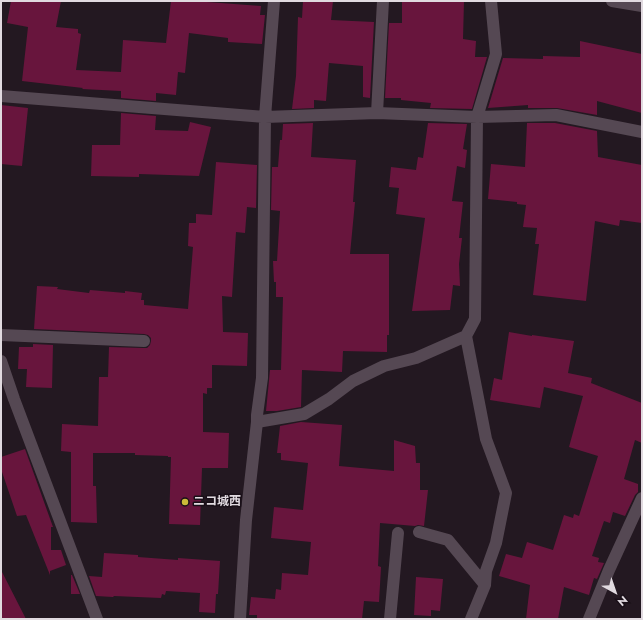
<!DOCTYPE html>
<html>
<head>
<meta charset="utf-8">
<style>
	body { margin:0 }
	#map { position:relative; width:643px; height:620px; overflow:hidden; background:#231821; font-family:Jost,sans-serif }
	canvas { display:block }
	.frame { position:absolute; inset:0; border:2px solid #e1dae0; pointer-events:none }
	.north { position:absolute; left:595px; top:572px; width:40px; height:40px; -webkit-text-stroke:3px #190f18; paint-order:stroke; rotate:140deg; font-size:11px; font-weight:700; line-height:16px; text-align:center; color:#e1dae0 }
	.north::after { content:''; display:block; margin:auto; width:14px; height:18px; background:#e1dae0; clip-path:polygon(50% 0,100% 100%,50% 72%,0 100%) }
</style>
</head>
<body>
<div id="map">
<canvas width="643" height="620"></canvas>
<div class="frame"></div>
<div class="north">N</div>
</div>
<script>
const g = document.querySelector('canvas').getContext('2d');
g.lineJoin = 'round';
function fillPath(path, color) {
  g.fillStyle = color;
  g.fill(path, 'evenodd');
}
function toPath(rows) {
  const path = new Path2D();
  for (const r of rows) {
    path.moveTo(r[0], r[1]);
    for (let i = 2; i < r.length; i += 2) path.lineTo(r[i], r[i + 1]);
  }
  return path;
}
function strokePath(path, color, width, dash) {
  g.strokeStyle = color;
  g.lineWidth = width;
  g.lineCap = dash ? 'butt' : 'round';
  g.setLineDash(dash || []);
  g.stroke(path);
}
function label(font, color, halo, rows, align = 'center') {
  g.font = font + ' Jost,"Noto Sans JP",sans-serif';
  g.lineWidth = 3;
  g.setLineDash([]);
  g.textBaseline = 'middle';
  g.strokeStyle = halo;
  g.fillStyle = color;
  for (const [text, x, y, turn = 0] of rows) {
    g.save();
    g.translate(x, y);
    g.rotate((+turn || 0) * Math.PI / 180);
    g.textAlign = isNaN(turn) ? turn : align;
    if (halo) g.strokeText(text, 0, 0);
    g.fillText(text, 0, 0);
    g.restore();
  }
}
fillPath(toPath([
	[11,1,61,1,56,27,78,29,78,33,81,34,76,70,121,72,123,40,166,43,171,1,208,1,207,2,261,6,260,15,265,15,262,44,228,42,228,38,189,33,185,73,178,72,176,95,156,93,156,101,121,98,121,91,82,89,83,88,22,81,28,27,7,23],
	[303,1,333,1,331,20,374,22,370,98,363,97,363,66,329,63,326,101,314,100,314,108,292,109,296,76,298,17,302,18],
	[402,1,464,1,463,39,476,41,475,57,487,57,472,109,430,108,431,103,401,100,401,98,385,98,389,23,402,23],
	[580,41,642,54,642,113,597,101,597,115,557,108,528,108,528,105,488,108,503,58,543,59,543,56,580,57],
	[1,105,28,108,22,166,1,164],
	[121,113,156,116,155,130,188,131,190,122,211,127,199,176,139,174,139,177,91,176,92,145,120,145],
	[313,123,311,157,356,160,353,202,355,202,350,254,389,254,389,335,387,335,387,352,343,351,342,372,302,370,301,407,277,411,266,411,270,370,281,370,283,297,276,297,276,282,274,282,273,261,277,261,280,211,271,210,272,167,278,167,280,140,282,140,283,124],
	[428,123,467,124,463,149,467,150,465,168,457,166,452,201,463,202,459,238,462,238,459,264,460,286,453,285,450,310,412,311,425,218,396,214,399,188,389,187,391,167,416,170,418,157,423,158],
	[527,123,555,123,597,131,598,157,642,165,642,223,620,220,619,226,595,221,586,301,533,295,539,244,535,244,537,228,523,227,526,205,517,204,517,202,488,199,491,164,525,167],
	[216,162,257,165,256,208,247,207,245,233,236,232,232,297,222,296,223,332,248,333,247,366,212,365,212,388,207,388,207,394,203,393,203,432,229,433,228,468,202,468,200,525,169,524,171,457,168,457,168,456,135,455,135,453,93,453,93,486,96,486,97,523,71,522,71,452,61,451,62,424,98,426,99,377,108,377,109,347,144,348,147,348,150,345,151,341,151,338,148,335,144,334,34,329,37,286,58,287,57,289,89,293,90,290,125,293,125,291,142,293,141,300,144,300,144,305,188,309,193,247,188,246,189,223,196,223,196,214,212,215],
	[509,332,532,336,532,335,574,341,568,373,592,378,591,383,642,403,642,443,635,440,624,479,638,484,638,492,635,495,625,516,613,512,610,523,604,521,592,556,599,558,598,562,604,563,597,579,594,578,589,595,564,587,558,619,526,619,530,585,499,576,506,554,522,558,527,542,553,550,564,515,573,518,574,514,579,516,598,456,569,447,583,396,544,387,540,408,490,400,494,378,502,380],
	[33,344,53,345,52,388,26,387,27,369,18,369,19,347,33,347],
	[301,422,342,425,339,466,394,471,394,440,415,446,416,463,420,463,420,490,428,490,424,526,418,525,415,526,380,523,378,566,381,567,379,602,364,601,362,619,257,619,257,615,249,615,251,597,275,599,276,589,281,590,282,573,308,575,311,542,271,538,274,507,303,510,308,463,281,460,281,453,277,453,280,426],
	[25,449,53,527,51,527,51,550,61,550,66,565,50,571,50,575,26,515,17,516,1,469,1,457],
	[104,553,138,555,138,557,178,560,178,558,220,561,218,594,216,594,215,613,199,612,200,593,166,591,165,595,162,594,161,598,114,596,113,597,96,596,89,576,102,577],
	[1,570,26,619,1,619],
	[71,575,72,575,80,594,71,594],
	[416,577,443,579,440,611,431,610,431,616,414,615]
]), '#68153d');
strokePath(toPath([
	[274,1,265,117,262,378,257,415,257,422,304,414,329,399,353,381,384,366,416,358,466,336,475,319,477,117,496,54,491,1],
	[612,1,642,6],
	[1,96,265,117,377,113,477,117,556,115,642,132],
	[377,113,383,1],
	[1,335,144,341],
	[466,336,486,439,506,493,496,543,486,571,485,585,471,619],
	[1,361,14,399,97,619],
	[419,532,448,540,485,585],
	[240,619,246,520,257,422],
	[390,619,398,533],
	[589,619,609,570,642,498]
]), '#554853', 12);
for (const [x, y, r, color] of [
	[185,502,4,"#cbba39"]
]) {
  const dot = new Path2D();
  dot.arc(x, y, r, 0, 2 * Math.PI);
  g.fillStyle = color;
  g.fill(dot);
  strokePath(dot, '#190f18', 1.5);
}
label('bold 12px', '#e1dae0', '#190f18', [
	["ニコ城西",193,502]
], 'left');
</script>
</body>
</html>
